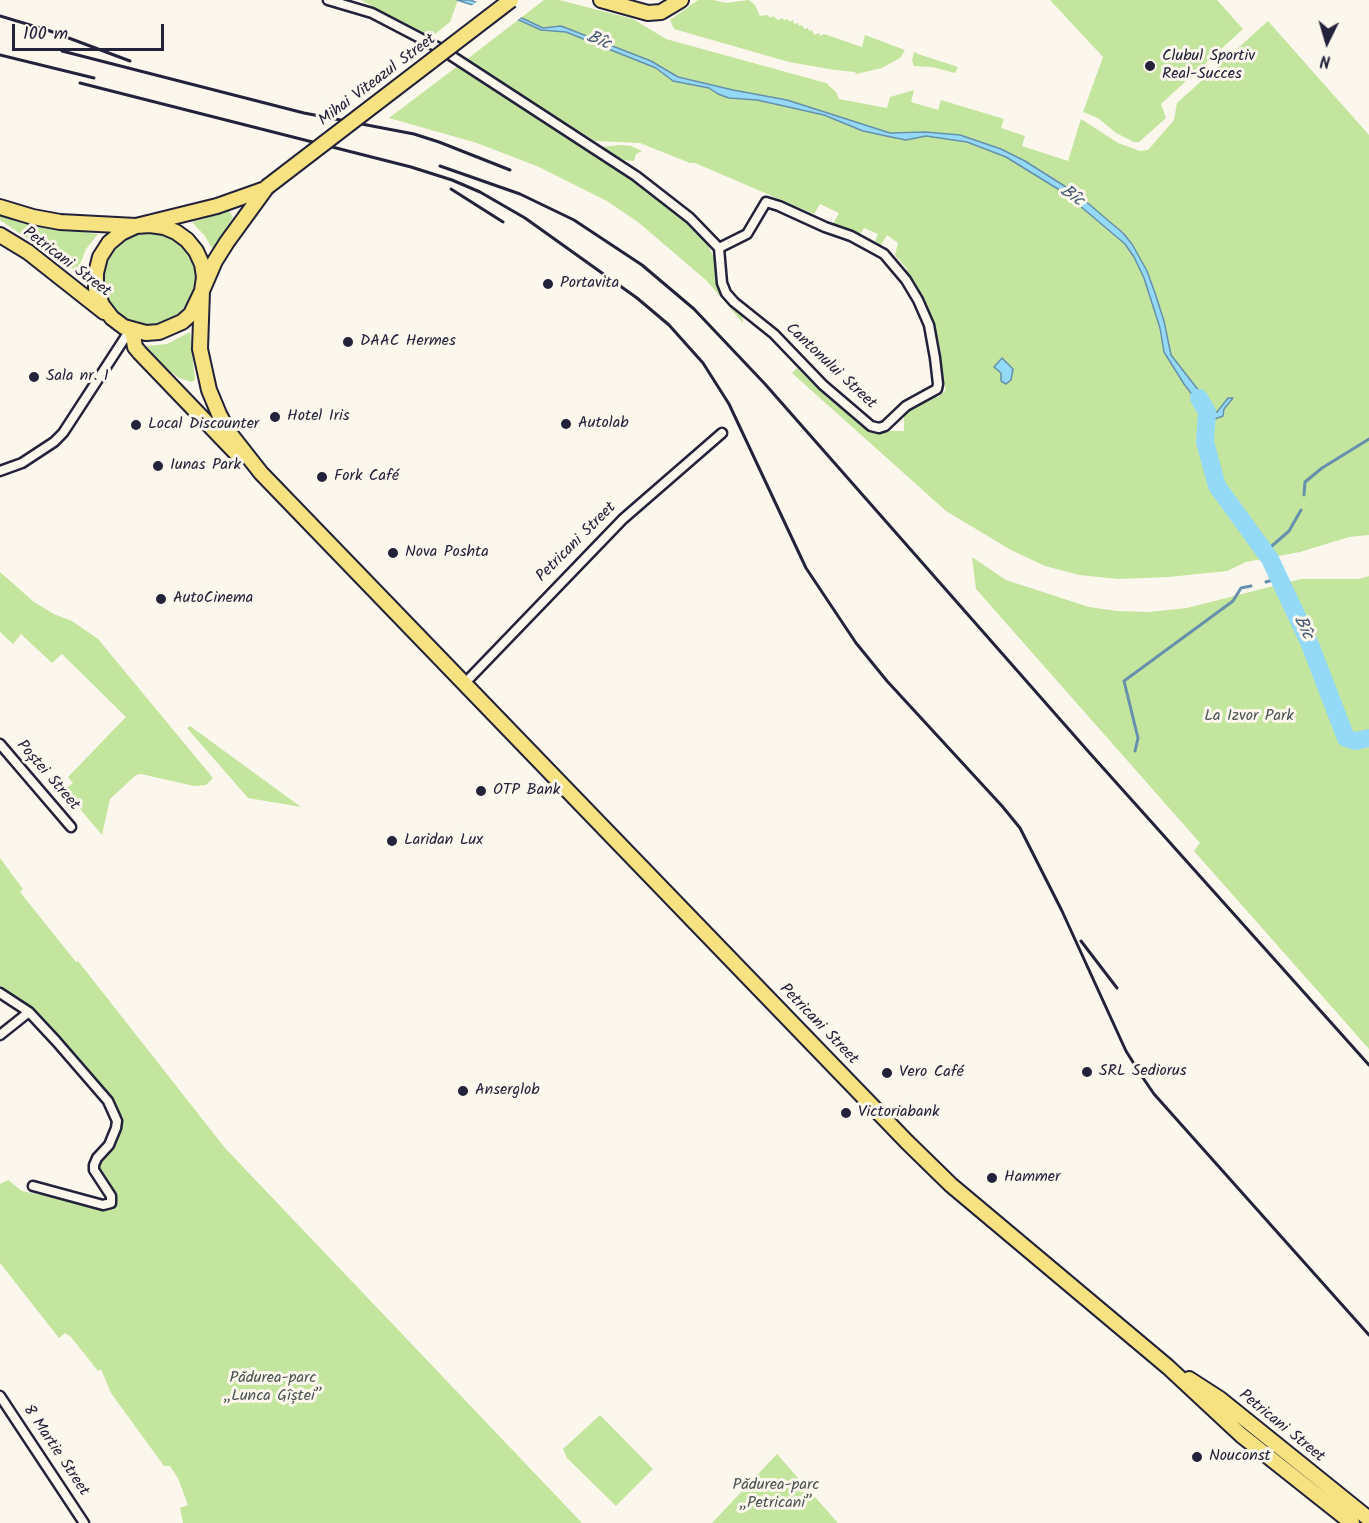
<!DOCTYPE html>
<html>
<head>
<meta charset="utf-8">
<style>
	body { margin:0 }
	#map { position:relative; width:1369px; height:1523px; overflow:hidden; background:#fbf7ec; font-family:Kalam,sans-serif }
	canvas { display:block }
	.north { position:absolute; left:1297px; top:12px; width:60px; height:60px; -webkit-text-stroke:4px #fbf7ec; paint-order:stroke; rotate:185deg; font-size:16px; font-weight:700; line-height:24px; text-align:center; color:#22223b }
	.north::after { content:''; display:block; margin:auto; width:21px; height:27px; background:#22223b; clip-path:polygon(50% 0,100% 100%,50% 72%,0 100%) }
	.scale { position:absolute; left:12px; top:24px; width:152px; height:27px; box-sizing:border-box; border:3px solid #22223b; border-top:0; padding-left:8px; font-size:18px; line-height:21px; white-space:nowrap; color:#22223b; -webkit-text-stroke:4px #fbf7ec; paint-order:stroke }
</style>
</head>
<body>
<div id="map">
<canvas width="1369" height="1523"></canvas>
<div class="north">N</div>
<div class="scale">100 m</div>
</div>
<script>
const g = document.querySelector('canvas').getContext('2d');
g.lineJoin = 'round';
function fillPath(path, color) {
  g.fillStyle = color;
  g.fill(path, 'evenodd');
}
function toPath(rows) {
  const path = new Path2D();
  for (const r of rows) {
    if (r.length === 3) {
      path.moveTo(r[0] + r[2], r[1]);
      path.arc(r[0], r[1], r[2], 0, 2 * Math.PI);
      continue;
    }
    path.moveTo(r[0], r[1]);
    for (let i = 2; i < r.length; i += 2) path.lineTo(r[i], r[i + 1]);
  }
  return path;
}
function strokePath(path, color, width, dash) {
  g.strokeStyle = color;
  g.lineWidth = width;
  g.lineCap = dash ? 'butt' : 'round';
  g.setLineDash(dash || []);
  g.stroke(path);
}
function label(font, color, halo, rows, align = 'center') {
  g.font = font + ' Kalam,sans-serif';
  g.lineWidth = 6;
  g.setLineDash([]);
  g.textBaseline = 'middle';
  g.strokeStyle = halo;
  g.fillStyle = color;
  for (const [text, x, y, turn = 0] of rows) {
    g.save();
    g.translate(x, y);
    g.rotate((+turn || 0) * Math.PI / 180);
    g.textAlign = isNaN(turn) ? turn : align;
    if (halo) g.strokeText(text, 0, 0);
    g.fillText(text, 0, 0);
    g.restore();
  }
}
fillPath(toPath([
	[361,0,458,0,450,22,430,38],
	[544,0,559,0,633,19,666,39,826,83,836,92,839,99,887,108,890,97,914,90,911,102,938,110,941,100,1004,119,1001,128,1025,136,1022,146,1068,161,1081,119,1118,143,1140,151,1148,150,1174,120,1177,103,1268,21,1369,135,1369,535,1349,537,1300,552,1246,562,1227,571,1169,577,1118,579,1079,575,1045,566,1011,550,946,511,792,373,797,368,829,399,838,402,852,413,860,425,877,431,904,431,904,415,909,408,931,397,938,397,946,390,942,376,937,339,921,297,905,273,907,269,895,255,898,243,887,235,881,245,875,241,878,234,864,228,860,234,855,235,832,226,839,213,820,204,814,214,695,163,690,163,640,143,595,141,466,60],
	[698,0,713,0,726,3,749,0,755,5,760,16,768,15,770,18,773,16,778,20,782,18,784,20,788,19,789,22,793,20,794,24,798,23,799,26,802,25,804,29,808,28,809,31,812,30,814,35,819,33,820,36,824,34,862,47,865,35,905,50,900,58,882,68,856,74,855,72,835,70,789,62,674,29,670,20],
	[1050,0,1217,0,1243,29,1161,104,1166,118,1139,142,1134,142,1116,133,1098,118,1083,112,1103,57],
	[914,52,918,54,958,67,955,73,932,67,914,66,912,61],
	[459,65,607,160,678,216,707,243,714,258,718,285,733,308,742,313,743,323,707,281,638,222,607,201,539,167,477,143,389,118],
	[621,145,631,146,642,151,636,154,634,161,624,160,601,147],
	[229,211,233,217,213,250,205,236,192,222],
	[0,216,24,224,41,227,98,234,86,249,77,272,0,220],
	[149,278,46],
	[190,332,195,380,192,382,179,378,161,365,146,346,167,344],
	[972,557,1006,580,1089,607,1117,611,1149,612,1187,608,1301,579,1359,579,1369,576,1369,1049,1194,851,1200,843,976,589],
	[0,572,34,602,54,614,72,621,98,639,213,778,206,785,194,786,141,774,136,775,110,799,102,835,64,790,73,783,68,777,126,717,62,654,52,663,21,634,13,644,0,632],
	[190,726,301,807,248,798,187,728],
	[0,858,23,889,20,892,76,962,78,961,225,1148,582,1523,183,1523,180,1508,188,1505,178,1478,170,1466,164,1466,111,1393,101,1369,98,1371,71,1337,65,1333,59,1338,0,1263,0,1184,8,1180,22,1191,113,1210,118,1202,97,1169,112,1147,119,1132,123,1117,33,1016,0,989],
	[600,1415,653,1469,616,1506,567,1458,563,1449],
	[777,1454,838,1523,712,1523]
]), '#c3e59e');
const water = toPath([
	[457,0,470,0,524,19,543,28,561,26,651,61,678,77,733,90,787,100,890,133,925,132,960,135,1001,149,1025,161,1077,194,1123,233,1132,244,1147,271,1155,293,1164,321,1171,355,1210,405,1212,412,1217,412,1228,398,1233,398,1224,409,1223,416,1215,419,1207,419,1204,410,1184,384,1164,352,1160,328,1144,278,1134,257,1125,244,1066,194,1006,157,967,142,926,136,906,140,891,137,863,131,824,115,757,100,729,98,718,94,709,88,673,81,656,68,566,32,541,30,519,20,457,0],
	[1002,358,1013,369,1011,380,1006,384,1001,381,1001,373,994,367,1002,358]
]);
fillPath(water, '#94d9f6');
strokePath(water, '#6690ab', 1.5);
fillPath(toPath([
	[479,0,524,15,515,22,470,7]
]), '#fbf7ec');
strokePath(toPath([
	[1304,495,1305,482,1322,468,1369,439],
	[1265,552,1289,531,1301,510],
	[1266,582,1279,578],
	[1135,751,1138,738,1124,681,1233,601,1241,588,1251,586]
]), '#6690ab', 3);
strokePath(toPath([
	[1199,398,1207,412,1205,442,1217,486,1270,559,1309,642,1346,738,1355,741,1369,738]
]), '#94d9f6', 18);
const minor = toPath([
	[328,0,372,13,441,49,636,176,690,218,719,248,722,283,726,293,734,302,774,334,823,385,871,426,879,428,885,426,906,406,937,389,938,384,935,358,929,325,918,300,906,280,884,254,851,236,825,227,779,206,766,202,747,234,719,248],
	[0,471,22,463,54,442,63,433,130,330],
	[464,684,623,519,722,433],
	[0,744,71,827],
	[0,993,29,1012,56,1041,108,1101,117,1121,116,1128,109,1145,97,1158,94,1165,94,1170,111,1196,111,1203,103,1205,33,1186],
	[0,1035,29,1012],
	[0,1396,84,1523]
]);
const primary = toPath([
	[601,0,648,13,661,12,681,0],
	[267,187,227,242,215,261,202,291,200,349,209,390,219,414,228,431,261,473,907,1142,951,1185,1168,1367,1241,1435,1352,1523],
	[0,207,33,217,60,222,136,226,150,225,164,227,176,232,187,240,196,251,202,264,204,277,202,291,191,314,182,322,159,332,146,333,124,327,112,318,102,305,96,289,96,273,100,257,109,243,121,233,136,226,217,206,265,189],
	[0,235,28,252,104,312],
	[132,330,135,347,140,353,236,453],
	[1189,1379,1220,1399,1369,1519]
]);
strokePath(minor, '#22223b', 13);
strokePath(primary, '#22223b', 18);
strokePath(minor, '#fbf7ec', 8);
strokePath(primary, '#f7e281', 14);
strokePath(toPath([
	[0,16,50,31,130,61],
	[62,51,304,113,414,134,439,142,510,170],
	[0,55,94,78],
	[80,83,411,167,452,180,480,192,525,218,637,298,669,325,703,363,729,404,806,568,856,643,887,681,1002,806,1020,828,1062,911,1126,1051,1141,1075,1154,1094,1369,1335],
	[440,166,520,194,574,220,642,265,694,309,765,384,1087,750,1369,1065],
	[451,189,503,222],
	[1081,941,1117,988]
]), '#22223b', 3);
const primaryBridge = toPath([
	[267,187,511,0]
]);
strokePath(primaryBridge, '#22223b', 18, []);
strokePath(primaryBridge, '#f7e281', 14);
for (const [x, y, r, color] of [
	[1150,66,6,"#22223b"],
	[548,284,6,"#22223b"],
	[348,342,6,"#22223b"],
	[34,377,6,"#22223b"],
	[275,417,6,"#22223b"],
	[566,424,6,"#22223b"],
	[136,425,6,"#22223b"],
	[158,466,6,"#22223b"],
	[322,477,6,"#22223b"],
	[393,553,6,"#22223b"],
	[161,599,6,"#22223b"],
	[481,791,6,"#22223b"],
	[392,841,6,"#22223b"],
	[1087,1072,6,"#22223b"],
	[887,1073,6,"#22223b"],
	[463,1091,6,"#22223b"],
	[846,1113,6,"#22223b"],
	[992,1178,6,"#22223b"],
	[1197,1457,6,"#22223b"]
]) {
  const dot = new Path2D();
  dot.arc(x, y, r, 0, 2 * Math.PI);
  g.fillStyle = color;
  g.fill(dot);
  strokePath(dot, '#fbf7ec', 2);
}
label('16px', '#22223b', '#fbf7ec', [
	["Clubul Sportiv",1162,57],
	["Real-Succes",1162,75],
	["Portavita",560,284],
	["DAAC Hermes",360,342],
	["Sala nr. 1",46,377],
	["Hotel Iris",287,417],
	["Autolab",578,424],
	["Local Discounter",148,425],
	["Iunas Park",170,466],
	["Fork Café",334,477],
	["Nova Poshta",405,553],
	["AutoCinema",173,599],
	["OTP Bank",493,791],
	["Laridan Lux",404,841],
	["SRL Sediorus",1099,1072],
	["Vero Café",899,1073],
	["Anserglob",475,1091],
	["Victoriabank",858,1113],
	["Hammer",1004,1178],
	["Nouconst",1209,1457]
], 'left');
label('16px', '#22223b', '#fbf7ec', [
	["Mihai Viteazul Street",378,81,-37],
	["Petricani Street",66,263,37],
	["Cantonului Street",830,367,43],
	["Petricani Street",577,543,-45],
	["Poștei Street",47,776,49],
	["Petricani Street",818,1025,46],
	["Petricani Street",1281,1427,39],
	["8 Martie Street",55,1451,56]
]);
label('16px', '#4a5354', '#fbf7ec', [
	["La Izvor Park",1249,717],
	["Pădurea-parc",273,1379],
	["„Lunca Gîștei”",273,1397],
	["Pădurea-parc",776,1486],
	["„Petricani”",776,1504]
]);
label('italic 18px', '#445973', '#fbf7ec', [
	["Bîc",598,42,22],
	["Bîc",1071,197,35],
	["Bîc",1302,628,65]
]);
</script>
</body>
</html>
